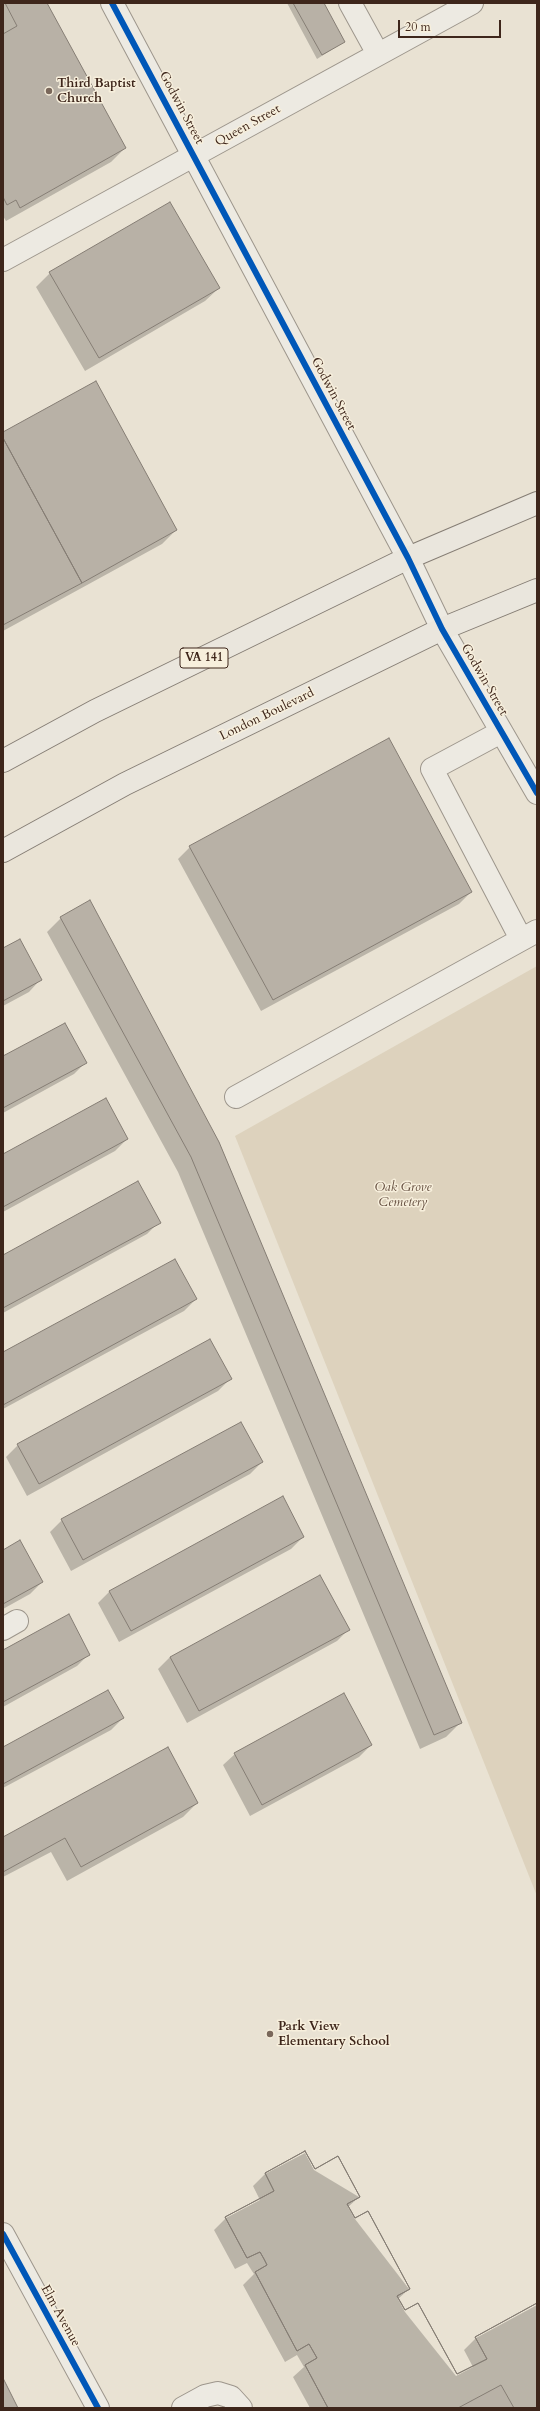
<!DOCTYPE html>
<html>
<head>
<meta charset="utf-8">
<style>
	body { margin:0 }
	#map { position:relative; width:540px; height:2411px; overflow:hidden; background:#e9e2d3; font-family:Cardo,serif }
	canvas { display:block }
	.frame { position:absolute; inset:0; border:4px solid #3e261b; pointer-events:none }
	.scale { position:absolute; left:398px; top:20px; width:103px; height:18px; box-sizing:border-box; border:2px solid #3e261b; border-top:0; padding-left:5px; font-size:12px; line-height:14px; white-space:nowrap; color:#3e261b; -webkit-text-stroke:3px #f7efdc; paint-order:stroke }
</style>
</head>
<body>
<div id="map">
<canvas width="540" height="2411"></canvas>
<div class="frame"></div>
<div class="scale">20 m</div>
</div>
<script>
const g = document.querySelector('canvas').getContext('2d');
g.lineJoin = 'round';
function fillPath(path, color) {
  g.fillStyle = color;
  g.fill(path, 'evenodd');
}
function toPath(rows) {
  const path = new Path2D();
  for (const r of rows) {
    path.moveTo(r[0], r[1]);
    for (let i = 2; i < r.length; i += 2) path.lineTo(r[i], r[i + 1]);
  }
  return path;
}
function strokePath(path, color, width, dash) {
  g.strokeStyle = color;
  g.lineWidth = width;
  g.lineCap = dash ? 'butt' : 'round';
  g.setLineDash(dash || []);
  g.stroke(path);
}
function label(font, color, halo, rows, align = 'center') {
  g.font = font + ' Cardo,serif';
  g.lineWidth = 3;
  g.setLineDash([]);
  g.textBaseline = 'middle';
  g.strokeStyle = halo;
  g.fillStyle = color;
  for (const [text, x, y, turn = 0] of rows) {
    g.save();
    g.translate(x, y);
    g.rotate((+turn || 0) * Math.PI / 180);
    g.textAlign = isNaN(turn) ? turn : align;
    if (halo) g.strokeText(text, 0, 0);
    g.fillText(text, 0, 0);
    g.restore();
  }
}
fillPath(toPath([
	[537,966,537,1896,235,1136]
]), '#ddd2bd');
fillPath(toPath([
	[3,3,46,3,125,148,111,162,6,221,3,216],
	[287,3,323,3,344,42,317,59],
	[50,273,219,288,205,301,85,371,36,287],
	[3,433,176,530,162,544,3,631],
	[190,847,471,892,459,904,261,1011,178,859],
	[61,918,219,1142,460,1723,446,1737,420,1749,178,1172,47,932],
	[3,949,40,980,29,992,3,1006],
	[3,1058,86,1062,74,1074,3,1113],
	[127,1139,115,1151,3,1212,3,1155],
	[159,1222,147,1234,3,1313,3,1256],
	[196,1299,184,1311,3,1409,3,1354],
	[230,1379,218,1391,27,1496,6,1457,18,1445],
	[262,1462,250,1474,71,1571,50,1532,62,1520],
	[303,1537,291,1549,119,1642,98,1603,109,1592],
	[3,1551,42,1582,30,1594,3,1609],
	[349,1629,337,1641,187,1723,158,1669,170,1657],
	[3,1651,89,1654,77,1666,3,1707],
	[123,1718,111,1730,3,1788,3,1748],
	[371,1745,359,1757,250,1816,223,1765,235,1754],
	[197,1803,183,1817,67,1881,51,1852,3,1877,3,1838],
	[305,2153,314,2170,359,2197,348,2207,355,2219,409,2289,398,2299,405,2312,456,2376,473,2367,464,2350,476,2338,537,2305,537,2408,310,2408,293,2377,304,2367,297,2355,285,2362,243,2285,254,2274,252,2271,247,2263,235,2269,214,2230,226,2218,260,2200,253,2186,265,2174]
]), '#0003');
const building = toPath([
	[5,3,47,3,126,148,20,208,16,200,7,205,3,197,3,34,17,26,5,3],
	[293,3,324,3,345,42,322,55,293,3],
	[170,202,220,288,99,358,49,272,170,202],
	[96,381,177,530,82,583,3,438,3,432,96,381],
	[3,438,82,583,3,625,3,438],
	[389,738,472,892,273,1000,189,846,389,738],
	[90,900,219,1142,462,1723,434,1735,191,1157,60,917,90,900],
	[20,939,42,980,3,1001,3,948,20,939],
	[65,1023,87,1063,3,1108,3,1056,65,1023],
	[106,1098,128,1139,3,1207,3,1154,106,1098],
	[138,1181,161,1223,3,1308,3,1255,138,1181],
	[175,1259,197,1299,3,1405,3,1352,175,1259],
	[210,1339,232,1379,39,1484,17,1444,210,1339],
	[241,1422,263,1462,83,1560,61,1519,241,1422],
	[283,1496,304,1537,131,1631,109,1591,283,1496],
	[20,1540,43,1582,3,1604,3,1550,20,1540],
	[320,1575,350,1630,199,1711,170,1657,320,1575],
	[69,1614,90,1655,3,1702,3,1650,69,1614],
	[108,1690,124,1718,3,1784,3,1747,108,1690],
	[344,1693,372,1745,262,1805,234,1753,344,1693],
	[168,1747,198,1803,81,1867,65,1838,3,1872,3,1837,168,1747],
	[305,2151,315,2169,338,2156,360,2197,347,2204,355,2218,368,2211,410,2289,397,2296,405,2310,418,2303,457,2374,487,2359,475,2337,537,2303,537,2408,514,2408,501,2385,458,2408,328,2408,305,2365,317,2358,309,2344,297,2351,255,2272,267,2265,264,2259,260,2252,247,2258,225,2217,274,2191,265,2173,305,2151],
	[305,2151,315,2169,338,2156,360,2197,347,2204,355,2218,368,2211,410,2289,397,2296,405,2310,418,2303,457,2374,487,2359,475,2337,537,2303,537,2408,328,2408,305,2365,317,2358,309,2344,297,2351,255,2272,267,2265,264,2259,260,2252,247,2258,225,2217,274,2191,265,2173,305,2151],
	[3,2378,18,2408,3,2408,3,2378]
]);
fillPath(building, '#b8b1a6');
strokePath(building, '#857d74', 1);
const minor = toPath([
	[112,3,408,558,442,629,537,793],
	[350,3,378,54],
	[3,260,472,3],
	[501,732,432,769,521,939],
	[236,1097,537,931],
	[3,1629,17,1621],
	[3,2234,98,2408],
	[183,2408,205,2396,218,2393,231,2397,241,2408]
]);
const major = toPath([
	[3,761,95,711,408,558,537,503],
	[3,851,125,784,442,629,537,590]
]);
strokePath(minor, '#9d968c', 24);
strokePath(major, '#857d74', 24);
strokePath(minor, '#edeae2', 22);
strokePath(major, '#eae6dd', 22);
strokePath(toPath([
	[112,3,408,558,442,629,537,793],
	[3,2234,98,2408]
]), '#0057b8', 6);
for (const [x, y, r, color] of [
	[49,91,4,"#7a685b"],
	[270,2034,4,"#7a685b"]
]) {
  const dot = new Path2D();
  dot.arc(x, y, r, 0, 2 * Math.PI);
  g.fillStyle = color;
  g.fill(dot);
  strokePath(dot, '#f7efdc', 1.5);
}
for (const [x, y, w] of [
	[204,658,48]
]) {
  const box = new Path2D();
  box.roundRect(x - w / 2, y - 10, w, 20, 3);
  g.fillStyle = '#f7efdc';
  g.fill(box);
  strokePath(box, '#3e261b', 1);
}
label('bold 12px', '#3e261b', null, [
	["VA 141",204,658]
]);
label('bold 13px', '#3e261b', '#f7efdc', [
	["Third Baptist",57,84],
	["Church",57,99],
	["Park View",278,2027],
	["Elementary School",278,2042]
], 'left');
label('13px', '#3e261b', '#f7efdc', [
	["Godwin Street",181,108,62],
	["Queen Street",248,126,-29],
	["Godwin Street",333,394,62],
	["Godwin Street",484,680,60],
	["London Boulevard",267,715,-26],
	["Elm Avenue",60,2316,61]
]);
label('italic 13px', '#644e3f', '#f7efdc', [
	["Oak Grove",403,1188],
	["Cemetery",403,1203]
]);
</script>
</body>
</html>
